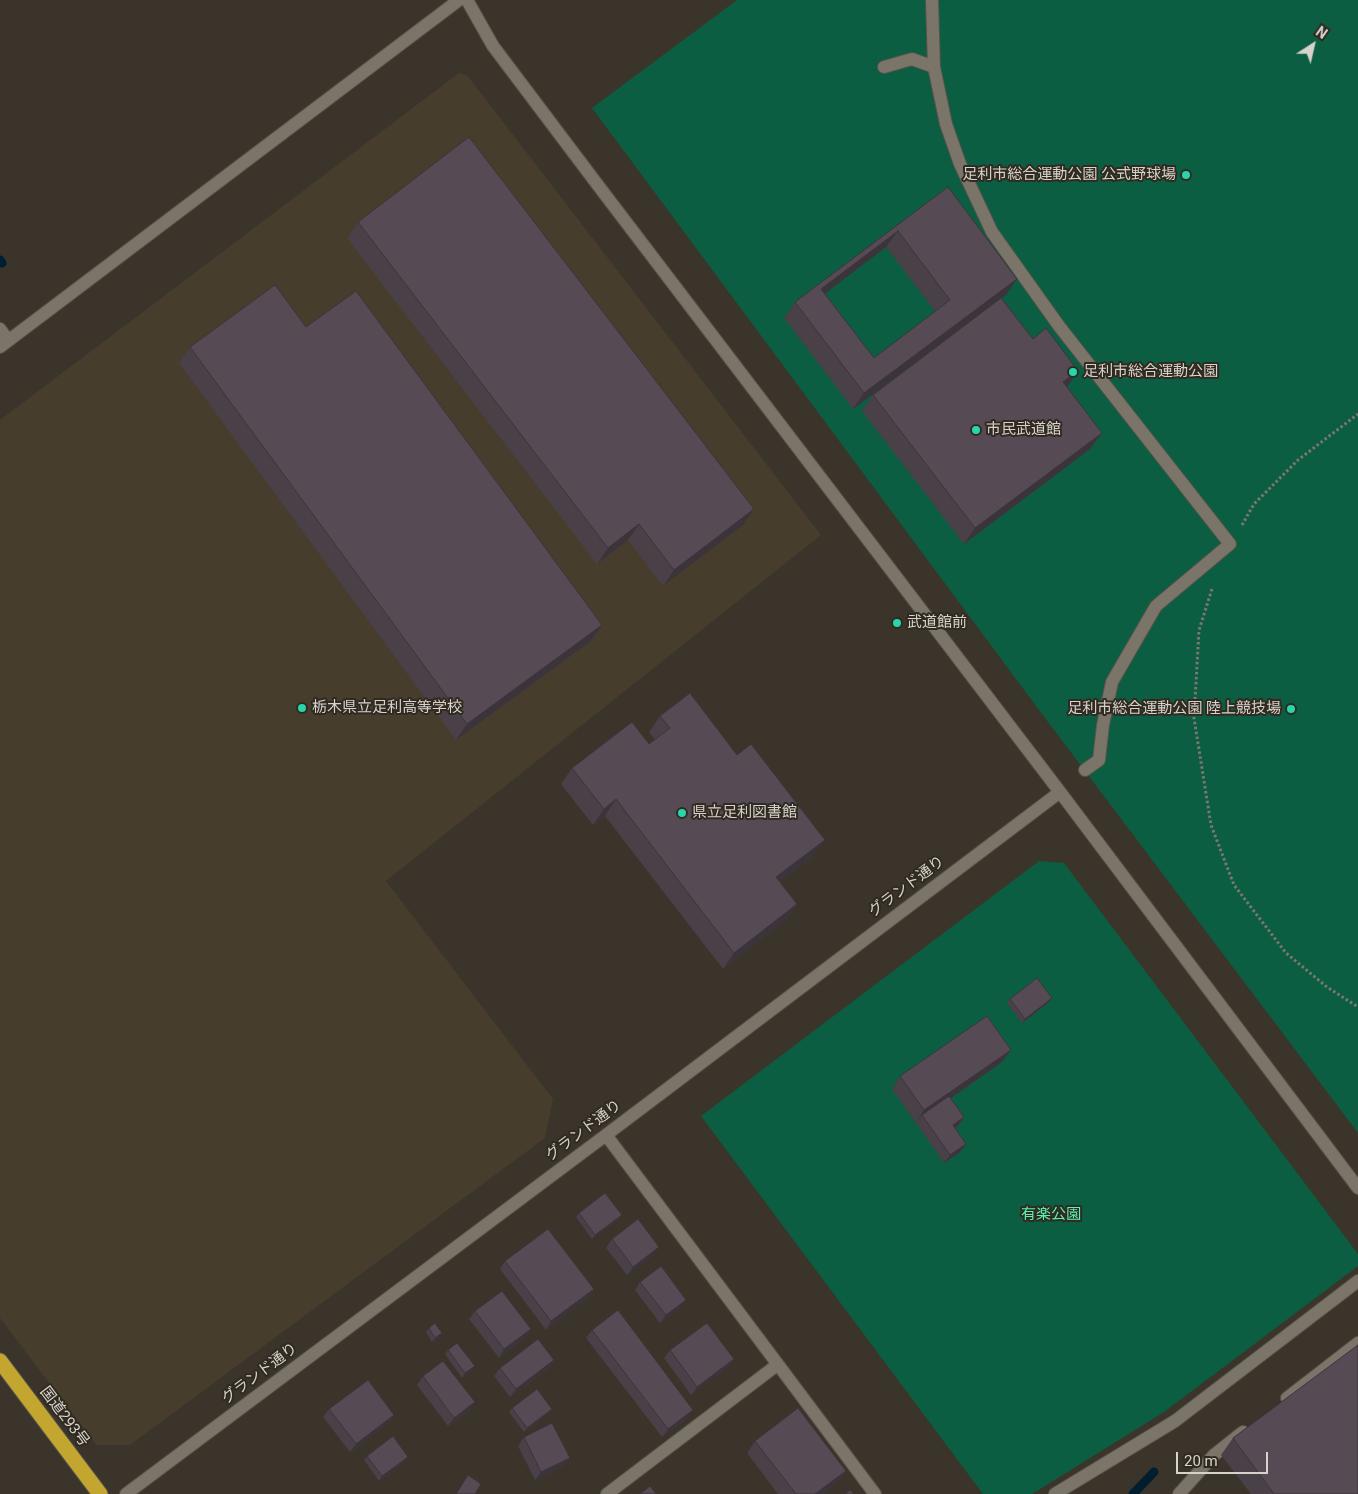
<!DOCTYPE html>
<html>
<head>
<meta charset="utf-8">
<style>
	body { margin:0 }
	#map { position:relative; width:1358px; height:1494px; overflow:hidden; background:#3b342a; font-family:Roboto,sans-serif }
	canvas { display:block }
	.north { position:absolute; left:1288px; top:20px; width:50px; height:50px; -webkit-text-stroke:4px #302a21; paint-order:stroke; rotate:35deg; font-size:14px; font-weight:700; line-height:20px; text-align:center; color:#d7d3cc }
	.north::after { content:''; display:block; margin:auto; width:18px; height:22px; background:#d7d3cc; clip-path:polygon(50% 0,100% 100%,50% 72%,0 100%) }
	.scale { position:absolute; left:1176px; top:1452px; width:92px; height:22px; box-sizing:border-box; border:2px solid #d7d3cc; border-top:0; padding-left:6px; font-size:15px; line-height:18px; white-space:nowrap; color:#d7d3cc; -webkit-text-stroke:4px #302a21; paint-order:stroke }
</style>
</head>
<body>
<div id="map">
<canvas width="1358" height="1494"></canvas>
<div class="north">N</div>
<div class="scale">20 m</div>
</div>
<script>
const g = document.querySelector('canvas').getContext('2d');
g.lineJoin = 'round';
function fillPath(path, color) {
  g.fillStyle = color;
  g.fill(path, 'evenodd');
}
function toPath(rows) {
  const path = new Path2D();
  for (const r of rows) {
    path.moveTo(r[0], r[1]);
    for (let i = 2; i < r.length; i += 2) path.lineTo(r[i], r[i + 1]);
  }
  return path;
}
function strokePath(path, color, width, dash) {
  g.strokeStyle = color;
  g.lineWidth = width;
  g.lineCap = dash ? 'butt' : 'round';
  g.setLineDash(dash || []);
  g.stroke(path);
}
function label(font, color, halo, rows, align = 'center') {
  g.font = font + ' Roboto,"Noto Sans JP",sans-serif';
  g.lineWidth = 4;
  g.setLineDash([]);
  g.textBaseline = 'middle';
  g.strokeStyle = halo;
  g.fillStyle = color;
  for (const [text, x, y, turn = 0] of rows) {
    g.save();
    g.translate(x, y);
    g.rotate((+turn || 0) * Math.PI / 180);
    g.textAlign = isNaN(turn) ? turn : align;
    if (halo) g.strokeText(text, 0, 0);
    g.fillText(text, 0, 0);
    g.restore();
  }
}
fillPath(toPath([
	[459,73,467,75,821,535,386,881,553,1099,545,1138,130,1445,96,1445,0,1318,0,420]
]), '#473d2d');
fillPath(toPath([
	[737,0,1358,0,1358,1133,1039,710,592,108],
	[1039,861,1064,863,1358,1254,1358,1266,1164,1412,1032,1494,983,1494,701,1116]
]), '#0b5e42');
strokePath(toPath([
	[0,260,2,263],
	[1133,1494,1154,1472]
]), '#001e30', 9);
const minor = toPath([
	[467,0,493,46,597,184,1060,792,1358,1188],
	[932,0,934,67,946,124,960,164,992,232,1059,326,1230,544,1156,606,1112,682,1103,725,1099,760,1085,770],
	[884,67,912,59,934,67],
	[0,329,8,340],
	[0,347,459,0],
	[606,1135,875,1494],
	[1287,1398,1358,1343],
	[126,1494,606,1135,1060,792],
	[607,1494,777,1365],
	[1055,1494,1175,1421,1358,1281],
	[1179,1494,1214,1455,1243,1432]
]);
const highway = toPath([
	[0,1361,100,1494]
]);
strokePath(minor, '#58534a', 14);
strokePath(highway, '#58534a', 17);
strokePath(toPath([
	[1242,525,1254,504,1298,460,1358,414],
	[1212,589,1199,630,1194,718,1211,825,1234,885,1286,953,1327,987,1358,1007]
]), '#7d786f', 3, [2.5, 2.5]);
strokePath(minor, '#7b7469', 12);
strokePath(highway, '#c3a62f', 15);
fillPath(toPath([
	[948,187,1006,295,1002,298,1102,433,1090,449,964,544,862,411,873,395,996,302,853,409,784,318,795,302],
	[886,247,935,311,874,358,825,293],
	[358,222,743,525,663,586,628,540,597,564,347,238],
	[306,327,602,625,591,641,456,740,179,363,190,347],
	[660,716,814,856,780,882,797,904,786,920,723,969,605,816,593,825,561,784,572,768,649,744,655,740,649,732],
	[1010,999,1049,1002,1022,1023,1007,1003],
	[1002,1062,951,1098,964,1117,958,1126,955,1128,966,1144,960,1152,944,1163,916,1123,917,1122,916,1123,892,1089,900,1076],
	[579,1213,619,1219,592,1239,576,1217],
	[612,1239,653,1255,627,1275,606,1248],
	[505,1261,594,1289,588,1298,546,1330,500,1269],
	[640,1282,680,1308,660,1323,635,1290],
	[475,1311,531,1329,525,1338,499,1358,469,1319],
	[429,1328,440,1337,432,1342,426,1332],
	[592,1330,688,1418,662,1437,586,1338],
	[448,1350,475,1366,472,1370,462,1378,445,1354],
	[670,1350,734,1359,728,1367,691,1395,664,1358],
	[500,1368,548,1369,510,1397,494,1376],
	[423,1376,469,1411,448,1426,417,1385],
	[512,1408,549,1413,524,1432,509,1412],
	[329,1409,394,1415,388,1423,350,1452,323,1417],
	[524,1437,564,1466,535,1480,518,1446],
	[1233,1438,1358,1494,1251,1494,1221,1455],
	[755,1441,846,1471,837,1483,823,1494,778,1494,747,1453],
	[367,1456,408,1457,405,1461,379,1481,364,1460]
]), '#4a4048');
fillPath(toPath([
	[898,231,886,247,810,305,821,289],
	[1017,279,1006,295,853,409,864,393],
	[1078,371,1067,387,1063,382],
	[1102,433,1090,449,964,544,975,528],
	[754,509,743,525,663,586,674,570],
	[639,524,628,540,597,564,608,548],
	[602,625,591,641,456,740,467,724],
	[616,799,605,816,593,825,604,809],
	[825,840,814,856,765,893,776,877],
	[797,904,786,920,723,969,734,953],
	[1052,998,1049,1002,1022,1023,1025,1019],
	[1011,1050,1002,1062,924,1117,922,1115,916,1123,924,1110],
	[964,1117,958,1126,947,1134,953,1125],
	[966,1144,960,1152,944,1163,950,1155],
	[622,1215,619,1219,592,1239,595,1235],
	[659,1247,653,1255,627,1275,633,1267],
	[594,1289,588,1298,546,1330,551,1321],
	[686,1300,680,1308,660,1323,666,1315],
	[531,1329,525,1338,499,1358,504,1349],
	[442,1333,440,1337,432,1342,435,1338],
	[734,1359,728,1367,691,1395,697,1387],
	[554,1360,548,1369,510,1397,516,1389],
	[475,1366,472,1370,462,1378,465,1373],
	[475,1402,469,1411,448,1426,454,1418],
	[552,1409,549,1413,524,1432,527,1428],
	[693,1410,688,1418,662,1437,668,1429],
	[394,1415,388,1423,350,1452,356,1444],
	[408,1457,405,1461,379,1481,382,1476],
	[570,1458,564,1466,535,1480,541,1472],
	[846,1471,837,1483,823,1494,815,1494]
]), '#3c343b');
const building = toPath([
	[469,137,754,509,674,570,639,524,608,548,358,222,469,137],
	[948,187,1017,279,864,393,795,302,948,187],
	[898,231,950,300,874,358,821,289,898,231],
	[275,285,306,327,356,291,602,625,467,724,190,347,275,285],
	[1001,298,1033,339,1046,328,1078,371,1063,382,1102,433,975,528,873,395,1001,298],
	[690,693,737,755,751,744,825,840,776,877,797,904,734,953,616,799,604,809,572,768,632,722,649,744,670,728,660,716,690,693],
	[1037,978,1052,998,1025,1019,1010,999,1037,978],
	[987,1016,1011,1050,924,1110,900,1076,987,1016],
	[949,1096,964,1117,953,1125,966,1144,950,1155,922,1115,949,1096],
	[605,1193,622,1215,595,1235,579,1213,605,1193],
	[638,1219,659,1247,633,1267,612,1239,638,1219],
	[548,1229,594,1289,551,1321,505,1261,548,1229],
	[661,1266,686,1300,666,1315,640,1282,661,1266],
	[502,1291,531,1329,504,1349,475,1311,502,1291],
	[618,1310,693,1410,668,1429,592,1330,618,1310],
	[435,1323,442,1333,435,1338,429,1328,435,1323],
	[707,1323,734,1359,697,1387,670,1350,707,1323],
	[538,1339,554,1360,516,1389,500,1368,538,1339],
	[457,1343,475,1366,465,1373,448,1350,457,1343],
	[1358,1345,1358,1494,1274,1494,1233,1438,1358,1345],
	[443,1361,475,1402,454,1418,423,1376,443,1361],
	[368,1380,394,1415,356,1444,329,1409,368,1380],
	[537,1389,552,1409,527,1428,512,1408,537,1389],
	[798,1408,846,1471,815,1494,796,1494,755,1441,798,1408],
	[552,1423,570,1458,541,1472,524,1437,552,1423],
	[393,1436,408,1457,382,1476,367,1456,393,1436],
	[468,1475,481,1484,475,1494,456,1494,468,1475],
	[650,1486,656,1494,640,1494,650,1486],
	[850,1490,854,1494,845,1494,850,1490]
]);
fillPath(building, '#564b54');
strokePath(building, '#3c343b', 1);
for (const [x, y, r, color] of [
	[1186,175,5,"#29d5ad"],
	[1073,372,5,"#29d5ad"],
	[976,430,5,"#29d5ad"],
	[897,623,5,"#29d5ad"],
	[302,708,5,"#29d5ad"],
	[1291,709,5,"#29d5ad"],
	[682,813,5,"#29d5ad"]
]) {
  const dot = new Path2D();
  dot.arc(x, y, r, 0, 2 * Math.PI);
  g.fillStyle = color;
  g.fill(dot);
  strokePath(dot, '#302a21', 2);
}
label('15px', '#d7d3cc', '#302a21', [
	["足利市総合運動公園 公式野球場",1176,175,"right"],
	["足利市総合運動公園",1083,372],
	["市民武道館",986,430],
	["武道館前",907,623],
	["栃木県立足利高等学校",312,708],
	["足利市総合運動公園 陸上競技場",1281,709,"right"],
	["県立足利図書館",692,813]
], 'left');
label('15px', '#d7d3cc', '#302a21', [
	["グランド通り",907,887,-37],
	["グランド通り",584,1131,-37],
	["グランド通り",260,1374,-37],
	["国道293号",64,1417,53]
]);
label('15px', '#59f2b6', '#302a21', [
	["有楽公園",1051,1215]
]);
</script>
</body>
</html>
